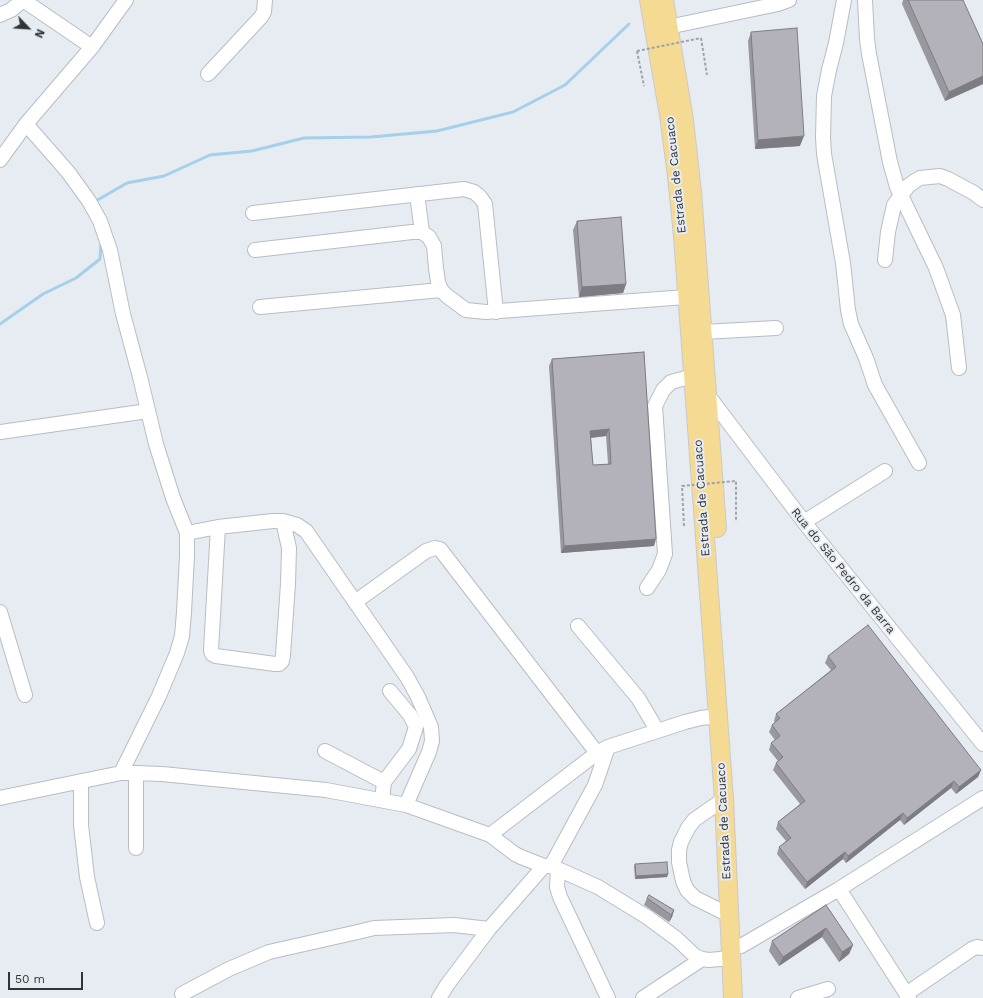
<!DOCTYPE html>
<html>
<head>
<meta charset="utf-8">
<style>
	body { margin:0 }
	#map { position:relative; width:983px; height:998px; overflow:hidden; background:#e7ecf3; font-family:"Work Sans",sans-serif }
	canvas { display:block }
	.north { position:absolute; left:8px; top:8px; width:40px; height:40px; -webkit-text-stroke:3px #e7ecf3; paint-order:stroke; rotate:115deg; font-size:11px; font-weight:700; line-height:16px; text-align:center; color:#313336 }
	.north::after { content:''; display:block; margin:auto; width:14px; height:18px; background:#313336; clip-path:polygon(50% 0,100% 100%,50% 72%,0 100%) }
	.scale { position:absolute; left:8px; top:972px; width:75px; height:18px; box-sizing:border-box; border:2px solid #313336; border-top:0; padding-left:5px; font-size:12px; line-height:14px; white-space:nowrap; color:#313336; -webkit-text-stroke:3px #e7ecf3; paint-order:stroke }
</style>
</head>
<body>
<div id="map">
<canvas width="983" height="998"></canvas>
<div class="north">N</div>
<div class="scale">50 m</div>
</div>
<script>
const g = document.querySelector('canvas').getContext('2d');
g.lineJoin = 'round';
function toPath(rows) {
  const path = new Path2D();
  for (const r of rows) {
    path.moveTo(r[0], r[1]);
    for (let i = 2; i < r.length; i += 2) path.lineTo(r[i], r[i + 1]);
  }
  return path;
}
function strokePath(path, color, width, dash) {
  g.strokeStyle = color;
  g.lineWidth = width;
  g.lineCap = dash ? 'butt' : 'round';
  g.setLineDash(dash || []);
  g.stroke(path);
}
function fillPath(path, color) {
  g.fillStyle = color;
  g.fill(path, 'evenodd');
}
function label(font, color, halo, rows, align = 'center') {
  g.font = font + ' "Work Sans",sans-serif';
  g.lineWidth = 4;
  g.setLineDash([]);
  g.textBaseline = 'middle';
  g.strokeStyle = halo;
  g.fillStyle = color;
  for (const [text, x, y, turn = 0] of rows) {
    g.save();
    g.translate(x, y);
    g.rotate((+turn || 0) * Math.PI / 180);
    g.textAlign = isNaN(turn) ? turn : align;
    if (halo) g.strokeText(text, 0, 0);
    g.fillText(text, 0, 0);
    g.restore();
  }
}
strokePath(toPath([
	[94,202,127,183,164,176,210,155,252,151,304,138,371,137,437,131,513,112,565,85,629,24],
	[0,324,43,294,76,278,100,259,101,242]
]), '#a5d0e9', 3);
const minor = toPath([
	[844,0,836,43,829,70,824,96,823,137,824,154,843,263,848,310,851,324,866,358,875,385,919,463],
	[865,0,867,39,869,54,890,162,897,187,936,268,953,315,959,368],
	[0,15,11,10,23,0,92,47],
	[668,27,778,4,789,0],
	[208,74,261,17,264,12,265,0],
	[26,124,68,172,89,201,100,221,110,250,123,314,140,377,156,444,173,498,187,533,187,556,184,612,182,636,177,653,159,696,121,773],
	[0,160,26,124,92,47,126,0],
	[417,194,422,232],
	[253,213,464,189,474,192,480,197,485,204,496,312],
	[255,250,412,232,422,232,429,237,434,246,436,268,438,282,441,290,447,296,466,310,486,312,686,297],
	[885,260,888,232,894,205,908,186,915,181,920,178,940,176,948,179,974,193,983,200],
	[260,307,441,290],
	[703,332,776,328],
	[707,394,804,522,983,744],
	[0,432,148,411],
	[804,522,885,471],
	[218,527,211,650,212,654,216,656,275,664,279,664,282,661,283,655,288,584,289,548,283,521],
	[187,533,218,527,273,521,283,521,297,525,306,531,407,677,418,697,431,727,432,741,429,752,406,805],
	[647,588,659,570,665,554,655,406,663,390,671,382,693,376],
	[355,602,426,551,435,548,440,549,597,753],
	[0,612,25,695],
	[578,626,638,698,657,730],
	[325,751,384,782],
	[81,781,81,825,87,877,97,923],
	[0,798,121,773,136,773,162,774,326,790,406,805,490,835,515,854,521,857,544,866,551,866,598,887,647,917,677,939,695,956,702,959,709,960,731,958],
	[724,799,694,820,688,828,681,842,679,850,679,862,683,881,687,890,695,898,729,915],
	[382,800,384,782,409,749,416,727,410,715,390,691],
	[490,835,597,753,608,747,685,722,701,718,718,716],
	[136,848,136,773],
	[551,866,595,785,608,747],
	[558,869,557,887,560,897,608,998],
	[839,889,909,998],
	[741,946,839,889,983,798],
	[182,994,229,969,269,952,362,931,374,928,454,925,489,929],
	[906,994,972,949,977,947,983,948],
	[439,998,447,985,489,929,544,866],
	[643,998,702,959],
	[798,998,828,989]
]);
const major = toPath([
	[649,0,669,115,677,176,683,236,724,799,733,998],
	[664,0,684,120,692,192,717,528]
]);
strokePath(minor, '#b8bdc3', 16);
strokePath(major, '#c9cacb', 20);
strokePath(toPath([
	[701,38,707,75],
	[637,51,644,86]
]), '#9fa3a8', 2, [3, 2]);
strokePath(minor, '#fff', 14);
strokePath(major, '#f4da93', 18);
strokePath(toPath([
	[637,51,701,38],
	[684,526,682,486,736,481,736,522]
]), '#9fa3a8', 2, [3, 2]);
fillPath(toPath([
	[903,0,908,0,983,44,983,84,945,101,902,4],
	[751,32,800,146,755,149,748,41],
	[577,221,626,284,623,293,579,297,573,230],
	[644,352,654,546,561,553,549,366,552,359],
	[606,436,608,464,593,465,591,438],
	[828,656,981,770,978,777,956,794,951,788,904,825,900,820,846,863,843,859,805,889,777,854,779,847,786,841,776,829,778,822,800,804,773,770,776,763,778,761,769,750,771,743,775,740,769,732,772,725,775,722,774,721,776,714,831,670,825,663],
	[635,864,668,874,667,877,635,879,634,866],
	[647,898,674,910,672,917,669,922,644,905],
	[826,905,853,945,849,954,839,962,822,937,779,966,769,951,772,941]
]), '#9a989f');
fillPath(toPath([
	[983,76,983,84,945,101,949,92],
	[804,136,800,146,755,149,758,140],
	[626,284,623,293,579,297,582,287],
	[609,429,606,436,588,438,590,431],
	[656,539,654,546,561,553,564,546],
	[981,770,978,777,956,794,959,787],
	[954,781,951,788,904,825,907,818],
	[903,813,900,820,846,863,848,856],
	[845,852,843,859,805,889,807,882],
	[668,874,667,877,635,879,636,876],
	[674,910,672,917,669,922,671,915],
	[826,928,822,937,779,966,783,957],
	[853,945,849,954,839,962,842,952]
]), '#7d7c82');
const building = toPath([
	[908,0,963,0,983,44,983,76,949,92,908,0],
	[797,28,804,136,758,140,751,32,797,28],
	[621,217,626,284,582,287,577,221,621,217],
	[644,352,656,539,564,546,552,359,644,352],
	[609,429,611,464,593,465,590,431,609,429],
	[868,625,981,770,959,787,954,781,907,818,903,813,848,856,845,852,807,882,779,847,791,838,778,822,805,801,776,763,783,757,771,743,780,736,772,725,780,718,776,714,836,667,828,656,868,625],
	[667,862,668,874,636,876,635,864,667,862],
	[649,895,674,910,671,915,647,898,649,895],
	[826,905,853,945,842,952,826,928,783,957,772,941,826,905]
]);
fillPath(building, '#b3b1b9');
strokePath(building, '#7d7c82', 1);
label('12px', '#313336', '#e7ecf3', [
	["Estrada de Cacuaco",676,175,-96],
	["Estrada de Cacuaco",702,498,-94],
	["Rua do São Pedro da Barra",843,571,51],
	["Estrada de Cacuaco",724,821,-93]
]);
</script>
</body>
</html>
